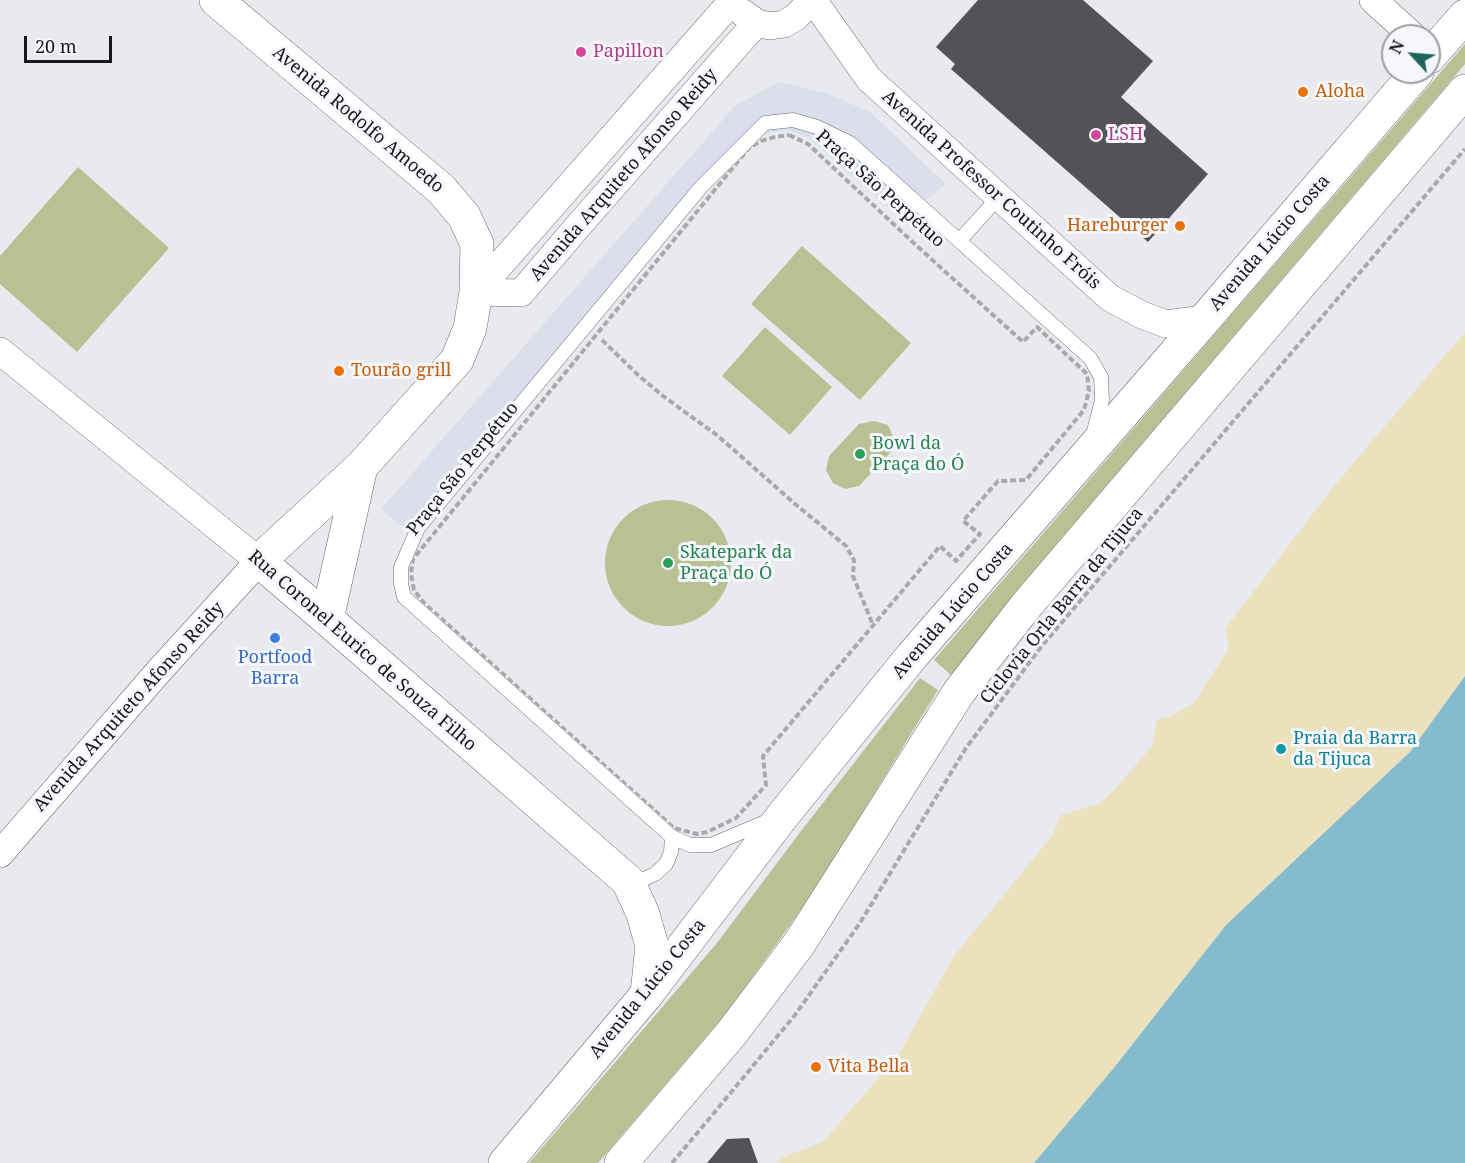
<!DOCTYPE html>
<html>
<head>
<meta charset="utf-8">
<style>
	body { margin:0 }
	#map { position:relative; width:1465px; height:1163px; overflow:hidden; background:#e8eaf0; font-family:"Noto Serif",serif }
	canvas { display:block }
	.north { position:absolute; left:1381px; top:24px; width:60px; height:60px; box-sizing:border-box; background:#f6f7fd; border:2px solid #9d9da2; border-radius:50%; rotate:296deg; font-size:16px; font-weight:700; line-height:24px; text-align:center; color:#171719 }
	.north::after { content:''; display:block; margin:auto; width:21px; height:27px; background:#1d655b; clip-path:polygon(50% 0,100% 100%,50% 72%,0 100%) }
	.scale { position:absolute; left:24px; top:36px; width:88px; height:27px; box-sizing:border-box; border:3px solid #171719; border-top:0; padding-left:8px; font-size:18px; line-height:21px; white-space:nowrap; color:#171719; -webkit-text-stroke:4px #f6f7fd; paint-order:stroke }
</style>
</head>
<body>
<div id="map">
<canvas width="1465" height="1163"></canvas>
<div class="north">N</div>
<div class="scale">20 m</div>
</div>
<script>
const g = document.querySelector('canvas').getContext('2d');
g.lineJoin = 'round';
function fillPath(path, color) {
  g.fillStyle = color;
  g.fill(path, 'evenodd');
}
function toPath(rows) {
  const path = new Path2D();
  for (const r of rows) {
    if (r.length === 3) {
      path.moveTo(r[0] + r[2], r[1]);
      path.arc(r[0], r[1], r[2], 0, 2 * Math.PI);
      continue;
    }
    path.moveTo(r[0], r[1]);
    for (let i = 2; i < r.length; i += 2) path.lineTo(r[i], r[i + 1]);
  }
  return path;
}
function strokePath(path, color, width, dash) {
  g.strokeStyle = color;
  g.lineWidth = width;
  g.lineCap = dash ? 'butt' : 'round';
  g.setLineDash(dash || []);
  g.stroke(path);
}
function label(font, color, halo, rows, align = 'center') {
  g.font = font + ' "Noto Serif",serif';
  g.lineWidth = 6;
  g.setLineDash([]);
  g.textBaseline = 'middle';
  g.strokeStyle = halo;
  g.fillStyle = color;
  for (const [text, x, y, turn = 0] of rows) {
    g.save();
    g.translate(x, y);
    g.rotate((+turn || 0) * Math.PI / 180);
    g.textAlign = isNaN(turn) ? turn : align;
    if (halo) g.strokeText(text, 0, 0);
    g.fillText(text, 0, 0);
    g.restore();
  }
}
fillPath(toPath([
	[778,82,826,93,870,112,946,184,902,220,809,138,787,130,765,134,734,157,418,540,381,509,735,106]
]), '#dbdfec');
fillPath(toPath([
	[1465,44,1465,64,1009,600,951,675,934,660],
	[78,167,169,248,77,352,0,284,0,256],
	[802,246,911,343,860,400,751,304],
	[765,327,832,387,790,435,722,376],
	[874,421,888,425,894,439,891,452,859,486,845,489,833,483,826,470,829,456,859,424],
	[668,563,63],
	[920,678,938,690,811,896,728,1011,598,1163,529,1163,717,943,798,835]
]), '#b7c194');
fillPath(toPath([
	[1465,332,1465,676,1410,752,1226,925,1113,1069,1034,1163,775,1163,788,1155,823,1142,899,1054,954,956,1052,836,1061,815,1099,804,1117,787,1152,746,1157,720,1171,716,1194,703,1229,648,1225,629,1334,486]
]), '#ebe1bc');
fillPath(toPath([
	[1465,676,1465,1163,1034,1163,1113,1069,1226,925,1410,752]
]), '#84bbcd');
fillPath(toPath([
	[978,0,1083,0,1153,61,1121,97,1208,174,1148,242,951,69,955,64,936,47],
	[749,1138,758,1163,707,1163,727,1139]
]), '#555257');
const service = toPath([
	[959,241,998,198],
	[768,821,711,845,690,845,672,837,404,597,401,584,401,567,418,528,701,187,765,123,793,120,817,127,850,143,1090,358,1101,377,1102,400,1093,435],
	[628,881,642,880,655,874,666,864,671,852,672,837]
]);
const minor = toPath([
	[813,0,869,79,1110,298,1142,315,1166,324,1205,319],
	[1373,0,1413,36],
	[743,13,757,23,770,26,784,24,796,17,805,7,808,0],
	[476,292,521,293,579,225,742,39,757,23],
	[476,292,733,0],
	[0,351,259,561,159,671,0,854]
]);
const tertiary = toPath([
	[216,0,441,189,464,216,477,244,476,292,470,328,457,360,361,467,259,561,327,619,628,881,643,914,652,946,647,994],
	[327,619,361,467]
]);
const secondary = toPath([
	[1429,57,1465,16],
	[505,1163,647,994,784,814,912,656,1205,319,1417,72],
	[621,1163,731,1034,799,944,959,692,1025,607,1465,91]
]);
strokePath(service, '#696b70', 15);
strokePath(minor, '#696b70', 28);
strokePath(tertiary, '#696b70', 34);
strokePath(secondary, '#696b70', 34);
strokePath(toPath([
	[789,135,808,144,918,247,1023,342,1037,327,1087,374,1089,391,1084,410,1026,480,998,481,963,521,980,534,956,561,940,546,763,756,766,785,736,818,707,832,697,834,674,828,424,603,414,590,411,574,413,559,749,148,761,141,775,137,789,135],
	[602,340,638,375,663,396,718,436,794,503,846,546,854,560,853,576,873,625],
	[672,1163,714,1113,795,1015,860,923,966,748,1041,647,1465,149]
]), '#a8a9ae', 4, [6, 3]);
strokePath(service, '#fff', 14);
strokePath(minor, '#fff', 27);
strokePath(tertiary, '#fff', 33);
strokePath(secondary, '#fff', 33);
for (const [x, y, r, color] of [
	[581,52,6,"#d1479c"],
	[1303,92,6,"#e8710a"],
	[1096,135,6,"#d1479c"],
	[1180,226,6,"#e8710a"],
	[339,371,6,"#e8710a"],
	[860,454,6,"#2e9e5b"],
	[668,563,6,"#2e9e5b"],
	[275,638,6,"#3f7fe0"],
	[1281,749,6,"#0f9aa8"],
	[816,1067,6,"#e8710a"]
]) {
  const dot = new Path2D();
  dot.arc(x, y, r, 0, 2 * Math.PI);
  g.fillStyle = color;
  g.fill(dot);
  strokePath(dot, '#f6f7fd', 2);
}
label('18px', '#b23c85', '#f6f7fd', [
	["Papillon",593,52],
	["LSH",1108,135]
], 'left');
label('18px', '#c56008', '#f6f7fd', [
	["Aloha",1315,92],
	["Hareburger",1168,226,"right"],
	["Tourão grill",351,371],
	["Vita Bella",828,1067]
], 'left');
label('18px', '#171719', '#f6f7fd', [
	["Avenida Rodolfo Amoedo",358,120,40],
	["Avenida Arquiteto Afonso Reidy",624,175,-49],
	["Praça São Perpétuo",880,189,42],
	["Avenida Professor Coutinho Fróis",991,190,42],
	["Avenida Lúcio Costa",1270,243,-49],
	["Praça São Perpétuo",463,469,-51],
	["Ciclovia Orla Barra da Tijuca",1062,606,-51],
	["Avenida Lúcio Costa",953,611,-49],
	["Rua Coronel Eurico de Souza Filho",362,651,41],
	["Avenida Arquiteto Afonso Reidy",129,707,-48],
	["Avenida Lúcio Costa",648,989,-51]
]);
label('18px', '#27864d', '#f6f7fd', [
	["Bowl da",872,444],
	["Praça do Ó",872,465],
	["Skatepark da",680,553],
	["Praça do Ó",680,574]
], 'left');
label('18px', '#366cbe', '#f6f7fd', [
	["Portfood",275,658],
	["Barra",275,679]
]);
label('18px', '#0d838f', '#f6f7fd', [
	["Praia da Barra",1293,739],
	["da Tijuca",1293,760]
], 'left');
</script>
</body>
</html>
